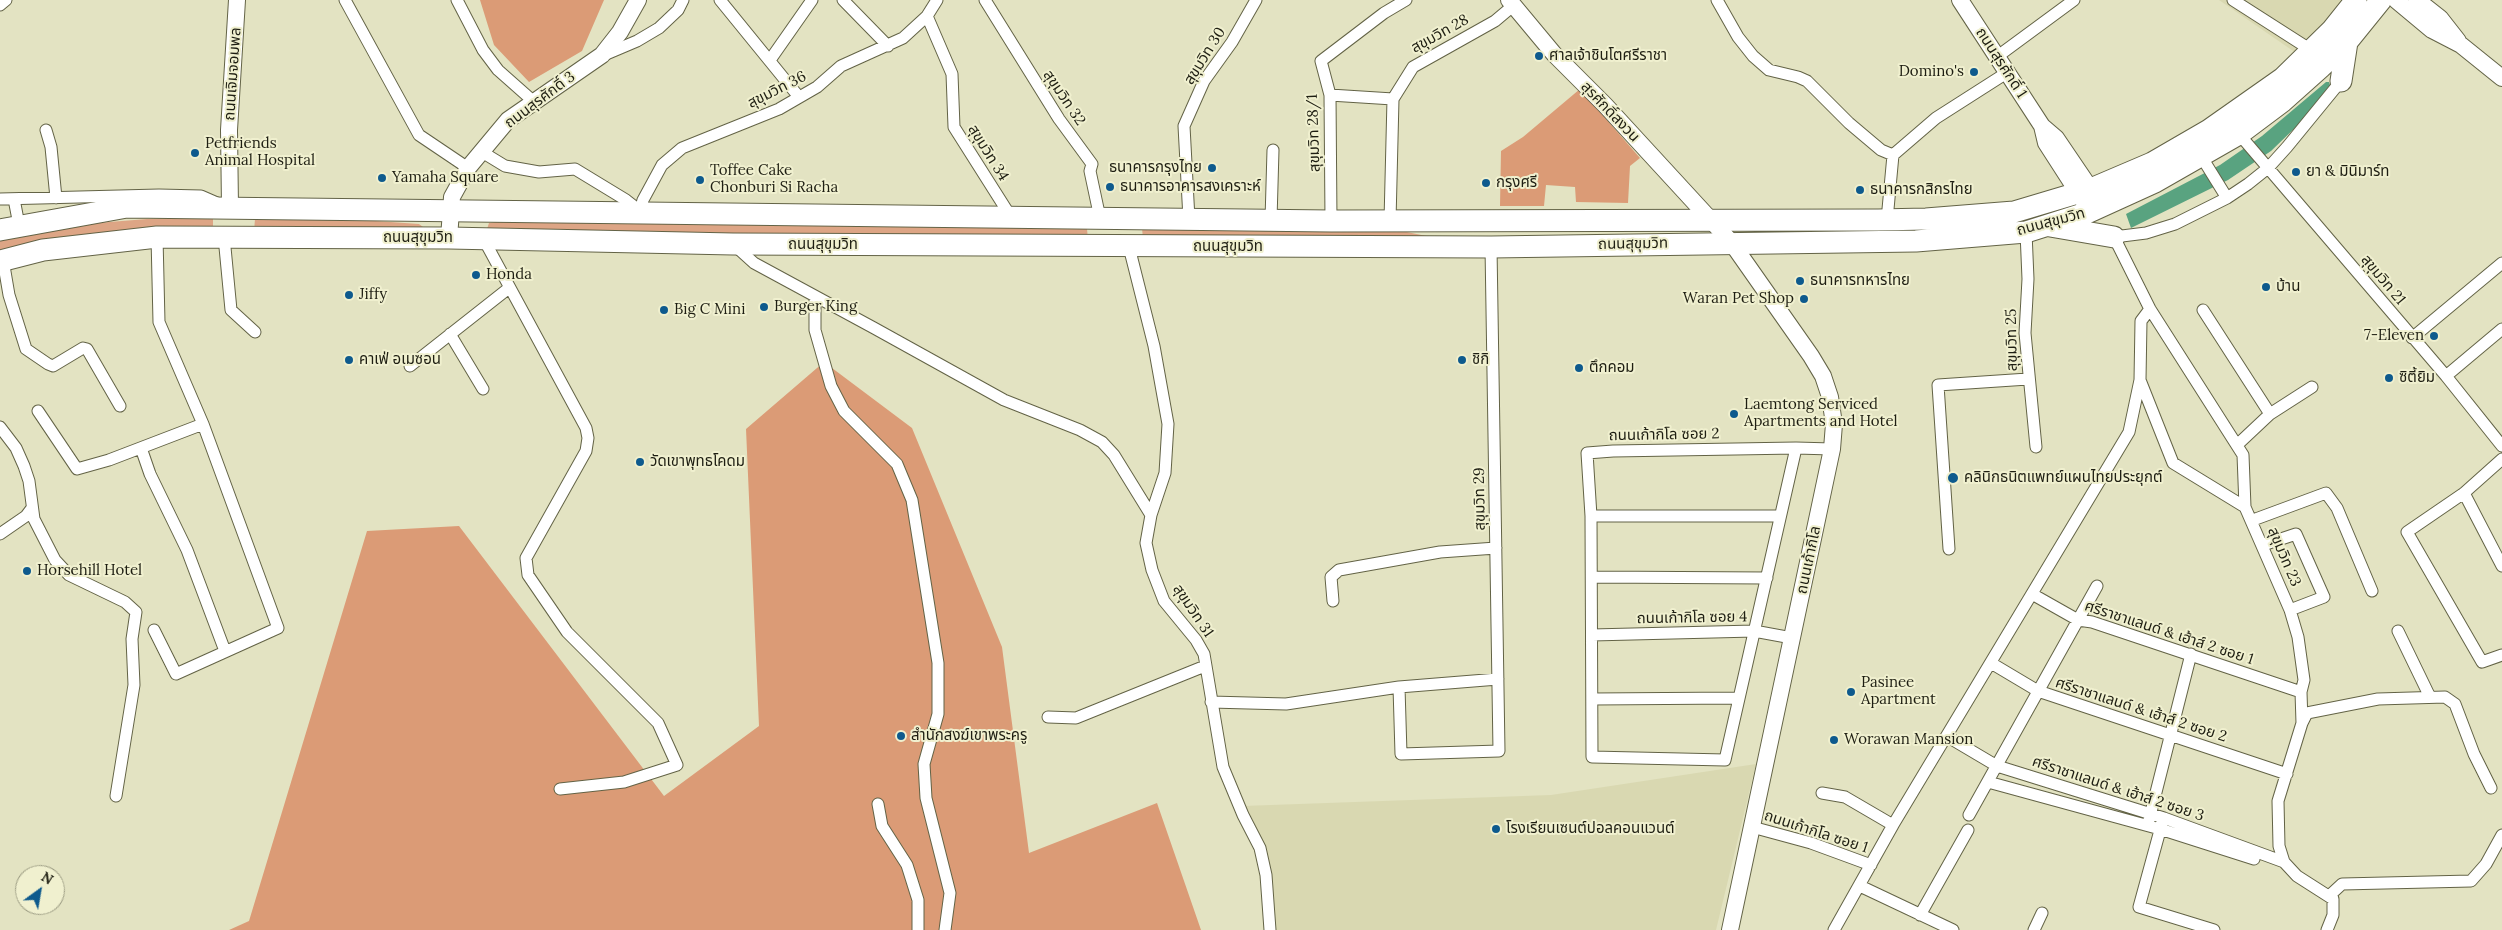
<!DOCTYPE html>
<html>
<head>
<meta charset="utf-8">
<style>
	body { margin:0 }
	#map { position:relative; width:2502px; height:930px; overflow:hidden; background:#e3e3c2; font-family:Lora,serif }
	canvas { display:block }
	.north { position:absolute; left:15px; top:865px; width:50px; height:50px; box-sizing:border-box; background:#f0f0cf; border:1px solid #9c9c83; border-radius:50%; rotate:32deg; font-size:14px; font-weight:700; line-height:20px; text-align:center; color:#1e1e12 }
	.north::after { content:''; display:block; margin:auto; width:18px; height:22px; background:#0e5a8d; clip-path:polygon(50% 0,100% 100%,50% 72%,0 100%) }
</style>
</head>
<body>
<div id="map">
<canvas width="2502" height="930"></canvas>
<div class="north">N</div>
</div>
<script>
const g = document.querySelector('canvas').getContext('2d');
g.lineJoin = 'round';
function fillPath(path, color) {
  g.fillStyle = color;
  g.fill(path, 'evenodd');
}
function toPath(rows) {
  const path = new Path2D();
  for (const r of rows) {
    path.moveTo(r[0], r[1]);
    for (let i = 2; i < r.length; i += 2) path.lineTo(r[i], r[i + 1]);
  }
  return path;
}
function strokePath(path, color, width, dash) {
  g.strokeStyle = color;
  g.lineWidth = width;
  g.lineCap = dash ? 'butt' : 'round';
  g.setLineDash(dash || []);
  g.stroke(path);
}
function label(font, color, halo, rows, align = 'center') {
  g.font = font + ' Lora,"Noto Sans Thai",serif';
  g.lineWidth = 4;
  g.setLineDash([]);
  g.textBaseline = 'middle';
  g.strokeStyle = halo;
  g.fillStyle = color;
  for (const [text, x, y, turn = 0] of rows) {
    g.save();
    g.translate(x, y);
    g.rotate((+turn || 0) * Math.PI / 180);
    g.textAlign = isNaN(turn) ? turn : align;
    if (halo) g.strokeText(text, 0, 0);
    g.fillText(text, 0, 0);
    g.restore();
  }
}
fillPath(toPath([
	[2219,0,2351,0,2299,55],
	[1756,764,1716,930,1271,930,1268,884,1243,806,1551,795]
]), '#d9d8b1');
fillPath(toPath([
	[213,218,213,229,0,253,0,241,19,236,97,223,147,219],
	[255,219,376,221,419,224,423,227,423,230,254,231],
	[495,222,1087,229,1088,239,487,229,489,223],
	[1142,228,1402,231,1431,237,1143,239]
]), '#dda585');
fillPath(toPath([
	[480,0,604,0,582,51,529,82,494,45],
	[1580,89,1640,158,1630,166,1628,203,1576,202,1575,187,1546,185,1544,206,1500,206,1501,151,1523,137],
	[824,362,912,428,1002,647,1029,853,1157,803,1201,930,229,930,249,921,367,531,459,526,664,796,759,726,746,429]
]), '#db9b76');
fillPath(toPath([
	[2326,82,2329,82,2330,85,2299,124,2271,151,2228,180,2131,228,2126,214,2220,165,2262,136]
]), '#59a380');
const street = toPath([
	[345,0,419,135,468,168],
	[457,0,483,50,498,70,533,101],
	[720,0,799,97],
	[843,0,888,46],
	[985,0,1059,119,1092,164,1090,171,1100,218],
	[1717,0,1738,37,1753,56,1769,70,1798,77,1807,81,1849,123,1881,150,1893,155,1936,118,2008,72],
	[2233,0,2311,50],
	[0,5,6,0],
	[927,16,952,74,954,127,1011,217],
	[604,55,637,41,659,28,678,10,683,0],
	[1998,56,2074,0],
	[770,60,812,0],
	[1330,95,1393,99],
	[46,130,51,147,56,198],
	[2239,134,2446,376,2502,446],
	[482,152,505,166,539,172,575,169,626,200,640,211,643,200,662,165,682,148,779,109,817,87,841,66,903,38,927,16,937,0],
	[2201,156,2227,198],
	[0,199,159,195,201,196,217,203],
	[14,199,19,225],
	[1189,219,1184,126,1204,81,1232,42,1256,0],
	[1271,220,1273,150],
	[1887,220,1893,155],
	[1331,221,1330,95,1321,61,1384,13,1406,0],
	[1390,221,1393,99,1413,67,1495,21,1514,5],
	[2026,232,2028,279,2025,333,2036,447],
	[224,237,231,310,255,332],
	[483,238,586,428,588,438,586,451,526,558,528,575,567,632,658,723,677,765,624,782,560,789],
	[733,244,754,263,874,328,1004,400,1080,430,1102,442,1114,455,1151,515],
	[1129,247,1154,346,1168,424,1165,473,1151,515,1146,543,1152,570,1164,601,1196,640,1204,654,1223,767,1243,815,1260,848,1266,875,1270,930],
	[3,260,9,295,26,349,48,364,53,366,83,348,87,349,120,406],
	[815,297,815,330,831,386,844,411,897,464,912,500,938,663,938,714,924,764,926,798,950,893,945,930],
	[2203,310,2270,414],
	[450,334,483,389],
	[2412,338,2502,263],
	[410,366,509,288],
	[2446,376,2502,329],
	[2140,380,2173,463,2245,507],
	[38,411,77,469,109,460,203,424],
	[0,427,16,448,24,466,29,481,34,519,55,560,69,575,125,602,136,612,132,639,134,685,116,796],
	[2237,445,2270,414,2312,387],
	[141,448,150,474,187,550,225,651],
	[1796,448,1725,760,1592,757,1591,516,1587,453,1613,451,1796,448,1832,449],
	[2502,459,2464,493,2407,532,2482,662,2502,655],
	[2464,493,2502,566],
	[1591,516,1779,516],
	[2253,520,2326,493,2337,508,2372,591],
	[0,534,26,516,32,508],
	[2263,545,2296,534,2324,597,2290,610],
	[1949,549,1938,385,2028,379],
	[1592,577,1767,578],
	[2032,594,2078,620,2092,622,2301,692],
	[1333,601,1331,577,1339,570,1440,552,1496,548],
	[154,630,176,674,278,628,203,424,159,322,157,237],
	[2398,631,2430,697],
	[1592,635,1754,631,1792,638],
	[1991,663,2038,691,2287,774],
	[1399,687,1401,754,1499,751,1491,247],
	[1593,699,1738,698],
	[1211,702,1286,704,1399,687,1498,679],
	[1048,717,1076,718,1205,666],
	[2302,723,2307,713,2378,699,2445,697,2455,704,2474,754,2491,788],
	[1948,737,1997,766,2164,818,2284,862],
	[1988,782,2160,829,2254,859],
	[1822,793,1845,797,1893,825],
	[878,804,882,826,907,865,918,900,918,930],
	[1969,815,2097,586],
	[2149,820,2191,654],
	[2162,823,2139,907,2214,930],
	[1752,827,1811,843,1871,865],
	[1860,886,1953,930],
	[2329,896,2342,884,2471,881,2486,864,2502,835],
	[1920,915,1968,830],
	[1834,930,1893,825,2129,432,2140,380,2141,321,2150,309],
	[2034,930,2042,913],
	[2327,930,2333,915,2333,899,2297,876,2284,862,2279,846,2278,801,2302,723,2301,692,2304,680,2298,637,2290,610,2245,507,2243,455,2150,309,2114,237,2146,233,2175,224,2227,198,2248,184,2268,168,2287,147,2341,81]
]);
const secondary = toPath([
	[1509,0,1554,54,1605,105,1731,242,1811,356,1823,376,1830,397,1834,424,1832,449,1730,930],
	[1960,0,2042,126,2056,138,2096,197],
	[2396,0,2432,30,2461,45,2502,78],
	[2417,0,2440,18,2458,41],
	[2042,126,2046,143,2084,202],
	[230,207,229,130,237,0],
	[449,238,452,197,468,168,508,120,602,55,620,32,638,0]
]);
const highway = toPath([
	[2341,81,2347,42],
	[2050,226,2114,237],
	[0,230,127,207,1331,221,1878,220,1926,219,2014,212,2091,189,2152,163,2209,130,2283,78,2332,30,2356,0],
	[0,261,43,250,157,237,449,238,733,244,1491,247,1916,241,2026,232,2089,212,2155,182,2239,134,2283,101,2320,68,2347,42,2381,0]
]);
strokePath(street, '#636346', 13);
strokePath(secondary, '#636346', 18);
strokePath(highway, '#636346', 23);
strokePath(street, '#fff', 11);
strokePath(secondary, '#fff', 16);
strokePath(highway, '#fff', 21);
for (const [x, y, r, color] of [
	[1539,56,5,"#0e5a8d"],
	[1974,72,5,"#0e5a8d"],
	[195,153,5,"#0e5a8d"],
	[1212,168,5,"#0e5a8d"],
	[2296,172,5,"#0e5a8d"],
	[382,178,5,"#0e5a8d"],
	[700,180,5,"#0e5a8d"],
	[1486,183,5,"#0e5a8d"],
	[1110,187,5,"#0e5a8d"],
	[1860,190,5,"#0e5a8d"],
	[476,275,5,"#0e5a8d"],
	[1800,281,5,"#0e5a8d"],
	[2266,287,5,"#0e5a8d"],
	[349,295,5,"#0e5a8d"],
	[1804,299,5,"#0e5a8d"],
	[764,307,5,"#0e5a8d"],
	[664,310,5,"#0e5a8d"],
	[2434,336,5,"#0e5a8d"],
	[349,360,5,"#0e5a8d"],
	[1462,360,5,"#0e5a8d"],
	[1579,368,5,"#0e5a8d"],
	[2389,378,5,"#0e5a8d"],
	[1734,414,5,"#0e5a8d"],
	[640,462,5,"#0e5a8d"],
	[1953,478,6,"#0e5a8d"],
	[27,571,5,"#0e5a8d"],
	[1851,692,5,"#0e5a8d"],
	[901,736,5,"#0e5a8d"],
	[1834,740,5,"#0e5a8d"],
	[1496,829,5,"#0e5a8d"]
]) {
  const dot = new Path2D();
  dot.arc(x, y, r, 0, 2 * Math.PI);
  g.fillStyle = color;
  g.fill(dot);
  strokePath(dot, '#f0f0cf', 2);
}
label('15px', '#1e1e12', '#f0f0cf', [
	["สุขุมวิท 28",1440,34,-29],
	["สุขุมวิท 30",1205,56,-58],
	["ถนนสุรศักดิ์ 1",2001,63,57],
	["ถนนเจิมจอมพล",233,74,-86],
	["สุขุมวิท 36",777,90,-27],
	["สุขุมวิท 32",1064,98,56],
	["ถนนสุรศักดิ์ 3",540,100,-37],
	["สุรศักดิ์สงวน",1610,112,46],
	["สุขุมวิท 28/1",1314,133,-92],
	["สุขุมวิท 34",988,153,58],
	["ถนนสุขุมวิท",2051,222,-15],
	["ถนนสุขุมวิท",418,238],
	["ถนนสุขุมวิท",1633,244,-1],
	["ถนนสุขุมวิท",823,245],
	["ถนนสุขุมวิท",1228,247],
	["สุขุมวิท 21",2383,280,50],
	["สุขุมวิท 25",2012,340,-91],
	["ถนนเก้ากิโล ซอย 2",1664,435,-1],
	["สุขุมวิท 29",1480,499,-91],
	["สุขุมวิท 23",2284,557,67],
	["ถนนเก้ากิโล",1809,560,-78],
	["สุขุมวิท 31",1193,611,56],
	["ถนนเก้ากิโล ซอย 4",1692,618,-1],
	["ศรีราชาแลนด์ & เฮ้าส์ 2 ซอย 1",2169,633,18],
	["ศรีราชาแลนด์ & เฮ้าส์ 2 ซอย 2",2141,710,18],
	["ศรีราชาแลนด์ & เฮ้าส์ 2 ซอย 3",2118,789,18],
	["ถนนเก้ากิโล ซอย 1",1816,832,18]
]);
label('15px', '#1e1e12', '#f0f0cf', [
	["ศาลเจ้าชินโตศรีราชา",1549,56],
	["Domino's",1964,72,"right"],
	["Petfriends",205,144],
	["Animal Hospital",205,161],
	["ธนาคารกรุงไทย",1202,168,"right"],
	["Toffee Cake",710,171],
	["Chonburi Si Racha",710,188],
	["ยา & มินิมาร์ท",2306,172],
	["Yamaha Square",392,178],
	["กรุงศรี",1496,183],
	["ธนาคารอาคารสงเคราะห์",1120,187],
	["ธนาคารกสิกรไทย",1870,190],
	["Honda",486,275],
	["ธนาคารทหารไทย",1810,281],
	["บ้าน",2276,287],
	["Jiffy",359,295],
	["Waran Pet Shop",1794,299,"right"],
	["Burger King",774,307],
	["Big C Mini",674,310],
	["7-Eleven",2424,336,"right"],
	["คาเฟ่ อเมซอน",359,360],
	["ชิกิ",1472,360],
	["ตึกคอม",1589,368],
	["ซิตี้ยิม",2399,378],
	["Laemtong Serviced",1744,405],
	["Apartments and Hotel",1744,422],
	["วัดเขาพุทธโคดม",650,462],
	["คลินิกธนิตแพทย์แผนไทยประยุกต์",1964,478],
	["Horsehill Hotel",37,571],
	["Pasinee",1861,683],
	["Apartment",1861,700],
	["สำนักสงฆ์เขาพระครู",911,736],
	["Worawan Mansion",1844,740],
	["โรงเรียนเซนต์ปอลคอนแวนต์",1506,829]
], 'left');
</script>
</body>
</html>
